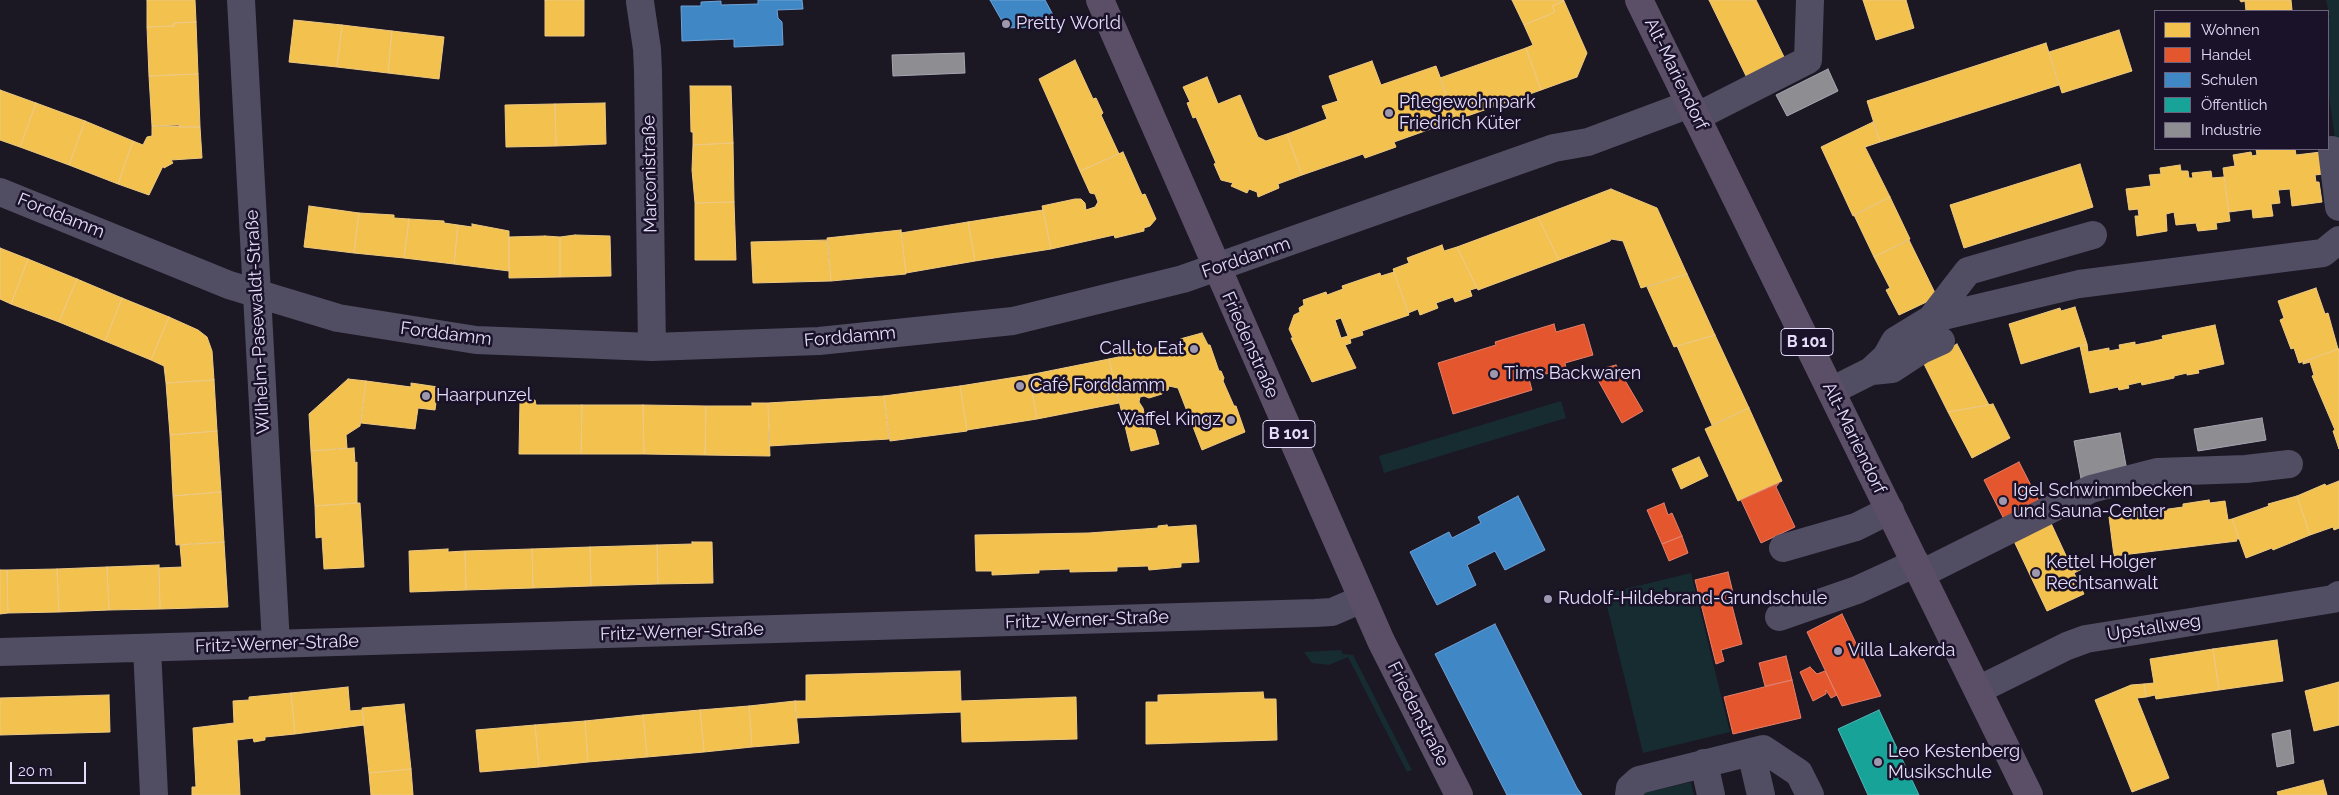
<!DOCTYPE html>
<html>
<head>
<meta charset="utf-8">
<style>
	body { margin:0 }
	#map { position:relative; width:2339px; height:795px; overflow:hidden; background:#1b1723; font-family:Raleway,sans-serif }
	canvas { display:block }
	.legend { position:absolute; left:2154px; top:10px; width:175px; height:140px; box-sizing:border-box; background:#191228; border:1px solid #6b637d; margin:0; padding:6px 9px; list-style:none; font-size:15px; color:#e5dcfc }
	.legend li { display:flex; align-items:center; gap:10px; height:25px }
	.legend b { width:25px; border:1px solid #6b637d }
	.scale { position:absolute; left:10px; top:762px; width:76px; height:22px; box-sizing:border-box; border:2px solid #e5dcfc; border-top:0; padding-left:6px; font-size:15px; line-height:18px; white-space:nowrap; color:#e5dcfc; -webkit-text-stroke:4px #191228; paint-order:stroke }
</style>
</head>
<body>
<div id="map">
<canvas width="2339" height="795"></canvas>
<ul class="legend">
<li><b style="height:14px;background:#f2c14e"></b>Wohnen</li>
<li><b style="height:14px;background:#e4572e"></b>Handel</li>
<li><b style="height:14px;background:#3f88c5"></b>Schulen</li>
<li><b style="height:14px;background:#17a398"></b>Öffentlich</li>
<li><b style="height:14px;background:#8d8d92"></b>Industrie</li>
</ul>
<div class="scale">20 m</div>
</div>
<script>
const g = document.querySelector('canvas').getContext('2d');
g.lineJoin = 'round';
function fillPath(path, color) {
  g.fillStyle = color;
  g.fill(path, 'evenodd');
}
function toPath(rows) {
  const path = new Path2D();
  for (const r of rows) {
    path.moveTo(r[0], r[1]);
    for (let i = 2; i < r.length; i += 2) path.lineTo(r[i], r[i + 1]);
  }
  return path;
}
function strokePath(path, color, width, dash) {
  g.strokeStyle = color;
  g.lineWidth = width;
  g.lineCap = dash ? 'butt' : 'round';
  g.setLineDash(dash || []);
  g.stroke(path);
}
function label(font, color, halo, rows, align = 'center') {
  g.font = font + ' Raleway,sans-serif';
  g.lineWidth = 5;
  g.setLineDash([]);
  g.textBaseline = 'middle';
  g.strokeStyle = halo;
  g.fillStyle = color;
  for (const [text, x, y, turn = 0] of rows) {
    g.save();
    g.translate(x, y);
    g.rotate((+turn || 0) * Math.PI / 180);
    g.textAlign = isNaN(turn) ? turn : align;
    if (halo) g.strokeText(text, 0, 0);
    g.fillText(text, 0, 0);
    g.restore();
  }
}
fillPath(toPath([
	[2326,0,2339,0,2339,168,2328,89,2328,19,2330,18],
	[1561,401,1566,418,1384,473,1379,456],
	[1691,573,1730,732,1643,753,1604,594],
	[1341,650,1343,654,1353,655,1412,770,1407,772,1348,657,1329,665,1312,663,1304,652],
	[1691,782,1694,795,1639,795,1639,794]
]), '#172c30');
const homes = toPath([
	[147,0,195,0,196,22,174,23,174,26,147,27,147,0],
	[545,0,584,0,584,36,545,36,545,0],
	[1512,0,1563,0,1564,1,1552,6,1555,12,1524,25,1512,0],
	[1709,0,1756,0,1787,63,1749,82,1709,0],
	[1863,0,1906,0,1914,28,1876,40,1863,0],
	[2240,0,2291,0,2292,10,2246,11,2245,1,2241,2,2240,0],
	[1564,1,1587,53,1577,77,1541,90,1526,48,1533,45,1524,25,1555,12,1552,6,1564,1],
	[294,20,342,25,337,67,289,62,294,20],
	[196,22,198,74,149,76,147,27,174,26,174,23,196,22],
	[342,25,392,31,388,73,337,67,342,25],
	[2119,30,2132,71,2062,93,2049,52,2119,30],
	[392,31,444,37,439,79,388,73,392,31],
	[2046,43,2059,85,1880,142,1867,101,2046,43],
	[1526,48,1541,90,1456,120,1440,78,1526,48],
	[1075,60,1093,99,1096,98,1103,113,1101,115,1119,154,1080,171,1039,79,1075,60],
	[1372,61,1381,85,1436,66,1456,120,1394,142,1396,147,1365,158,1363,154,1302,175,1287,134,1327,119,1322,106,1338,101,1329,76,1372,61],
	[198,74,200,127,152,126,149,76,198,74],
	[1207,77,1218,104,1240,95,1258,137,1266,141,1287,134,1302,175,1278,184,1279,188,1258,197,1257,192,1249,189,1247,193,1231,186,1233,183,1221,180,1214,164,1216,163,1196,117,1193,118,1187,103,1190,102,1183,87,1207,77],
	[690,86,731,86,733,143,693,145,693,132,691,132,690,86],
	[0,90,36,103,20,147,0,140,0,90],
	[36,103,85,121,69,165,20,147,36,103],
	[605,103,606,144,556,146,555,104,605,103],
	[555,104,556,146,506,147,505,105,555,104],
	[85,121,133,141,118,184,69,165,85,121],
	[1873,122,1880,142,1865,147,1890,197,1853,216,1821,147,1873,122],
	[179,125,179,127,200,127,202,158,171,160,173,163,164,168,163,166,149,195,118,184,133,141,143,145,147,137,152,136,152,126,179,125],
	[733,143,734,202,695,203,692,170,693,145,733,143],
	[2256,149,2295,149,2296,155,2321,152,2323,174,2315,175,2316,182,2319,182,2322,202,2292,206,2290,189,2278,190,2280,203,2271,204,2273,216,2253,218,2252,209,2229,212,2223,168,2235,166,2233,155,2251,152,2252,156,2257,155,2256,149],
	[1123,152,1142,195,1145,194,1156,219,1150,226,1144,228,1144,231,1115,238,1114,235,1051,249,1042,206,1075,199,1081,199,1085,203,1086,210,1095,207,1098,202,1095,194,1090,193,1080,171,1123,152],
	[2080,164,2093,207,1964,248,1950,205,2080,164],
	[2180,165,2181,171,2188,171,2189,178,2193,178,2192,173,2211,171,2212,178,2224,177,2230,221,2216,223,2217,229,2198,231,2196,223,2176,225,2174,212,2166,214,2167,231,2137,236,2135,216,2139,216,2138,209,2129,210,2126,189,2151,186,2149,175,2161,174,2160,168,2180,165],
	[1611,189,1657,208,1687,274,1641,288,1623,241,1611,239,1610,241,1559,260,1538,217,1611,189],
	[1890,197,1910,239,1874,257,1854,215,1890,197],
	[734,202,736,260,695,260,695,203,734,202],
	[309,206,359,213,354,253,304,247,309,206],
	[1043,210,1051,249,975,261,968,222,1043,210],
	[359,213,394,215,394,218,409,219,404,258,354,253,359,213],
	[1538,217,1559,260,1478,290,1457,247,1538,217],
	[409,219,444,221,444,223,458,225,454,264,404,258,409,219],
	[968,222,975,261,906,273,901,233,968,222],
	[472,224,509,231,509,271,454,264,458,225,472,227,472,224],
	[901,230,906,274,831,281,827,238,901,230],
	[575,235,610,236,611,276,560,277,560,237,575,235],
	[545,236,560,237,560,277,509,278,509,237,545,236],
	[828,240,831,281,753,283,751,242,828,240],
	[1909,240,1937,297,1899,315,1886,290,1890,288,1874,257,1909,240],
	[1442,245,1444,251,1457,247,1477,288,1470,290,1472,296,1455,302,1453,297,1436,303,1438,308,1420,315,1418,309,1408,313,1393,269,1409,263,1407,258,1442,245],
	[0,248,28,259,11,304,0,299,0,248],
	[28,259,77,279,59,322,11,304,28,259],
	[1394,272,1409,315,1362,331,1363,335,1350,339,1351,343,1345,345,1356,368,1312,382,1291,338,1293,338,1289,329,1294,315,1300,312,1299,308,1304,305,1303,300,1326,292,1327,295,1343,289,1342,286,1380,273,1381,276,1394,272],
	[1341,318,1348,336,1341,338,1335,320,1341,318],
	[1687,274,1715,335,1674,347,1647,287,1687,274],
	[77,279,122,298,105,341,59,322,77,279],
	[2316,288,2325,314,2328,313,2338,349,2299,363,2294,348,2291,349,2280,320,2284,318,2278,301,2316,288],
	[122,298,169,317,151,360,105,341,122,298],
	[2075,307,2087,344,2021,364,2009,324,2060,308,2061,311,2075,307],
	[169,317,198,330,207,337,212,351,214,380,166,383,164,366,151,360,169,317],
	[2215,325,2224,364,2198,370,2199,373,2187,375,2187,373,2174,376,2174,378,2142,385,2141,382,2128,385,2129,388,2119,390,2118,387,2090,393,2080,346,2087,344,2088,352,2109,348,2109,351,2120,349,2119,345,2135,342,2135,345,2150,342,2163,339,2162,336,2215,325],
	[1202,333,1208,345,1210,345,1219,371,1221,371,1224,378,1223,381,1234,406,1236,406,1245,432,1202,450,1178,388,1169,386,1168,390,1162,392,1162,394,1149,398,1144,396,1140,397,1139,402,1143,408,1147,427,1155,430,1159,444,1131,451,1109,359,1123,356,1126,351,1134,349,1138,352,1181,342,1180,339,1202,333],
	[1715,335,1749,408,1712,425,1677,346,1715,335],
	[1957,344,1989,405,1948,412,1923,362,1957,344],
	[2338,349,2339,349,2339,449,2333,431,2335,430,2312,376,2314,375,2310,362,2303,364,2303,362,2338,349],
	[1109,359,1119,403,1037,419,1029,375,1109,359],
	[1029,375,1037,419,967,430,960,386,1029,375],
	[348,379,366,381,360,426,346,435,347,448,311,451,309,414,348,379],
	[214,380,217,431,170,435,166,383,214,380],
	[366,381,411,387,411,383,438,387,435,410,418,408,415,429,361,423,366,381],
	[960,386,967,431,890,441,884,396,960,386],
	[884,396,889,439,769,446,768,403,884,396],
	[520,400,535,400,536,405,582,405,581,454,519,454,520,400],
	[752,403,768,403,770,456,705,455,706,406,752,406,752,403],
	[1993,404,2010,438,1972,458,1948,412,1993,404],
	[582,405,643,405,644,454,581,454,582,405],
	[643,405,706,406,705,455,644,454,643,405],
	[1749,408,1782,481,1738,501,1705,429,1749,408],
	[217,431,221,492,173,496,170,435,217,431],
	[354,448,355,463,357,462,357,503,315,506,311,451,354,448],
	[1699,457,1708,476,1681,489,1672,469,1699,457],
	[2339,481,2339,528,2334,530,2333,527,2310,535,2297,496,2325,484,2326,486,2339,481],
	[221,492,224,542,176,545,173,496,221,492],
	[2297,496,2310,535,2273,550,2272,548,2246,558,2232,519,2269,506,2268,504,2297,496],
	[2209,500,2210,503,2225,501,2228,520,2232,519,2239,539,2236,539,2237,541,2114,556,2109,517,2126,515,2126,511,2154,508,2154,511,2183,507,2183,504,2209,500],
	[357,503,360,503,364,567,324,569,322,537,316,538,315,506,357,503],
	[2050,521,2068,560,2078,556,2084,568,2074,573,2084,594,2047,611,2013,539,2050,521],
	[1167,525,1168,527,1196,525,1199,562,1181,563,1181,567,1149,570,1148,566,1117,567,1117,571,1070,572,1070,569,1039,570,1039,573,992,575,992,571,976,571,975,535,1089,533,1158,528,1158,526,1167,525],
	[224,542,228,607,160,609,159,568,182,567,180,545,224,542],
	[692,542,712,542,713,583,658,584,657,545,692,544,692,542],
	[657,545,658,584,591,586,590,547,657,545],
	[590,547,591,586,533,588,532,549,590,547],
	[448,549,448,552,465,551,466,590,410,592,409,551,448,549],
	[532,549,533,588,466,590,465,551,532,549],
	[159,565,160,609,109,610,107,567,159,565],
	[107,567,109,610,59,612,57,569,107,567],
	[57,569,59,612,8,613,7,570,57,569],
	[0,570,7,570,8,613,0,614,0,570],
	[2277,640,2283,681,2219,690,2213,649,2277,640],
	[2213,649,2219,690,2156,699,2155,695,2146,697,2144,684,2154,683,2150,659,2213,649],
	[960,671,961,701,1076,697,1077,739,962,742,961,712,796,718,795,701,806,701,806,675,960,671],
	[2339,682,2339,725,2314,731,2305,691,2339,682],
	[2144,684,2146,697,2137,698,2169,778,2132,792,2095,700,2131,685,2144,684],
	[348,687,350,711,362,710,364,725,295,734,291,693,348,687],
	[1263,692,1264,699,1276,699,1277,740,1146,744,1146,702,1158,702,1158,695,1263,692],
	[291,693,295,734,265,737,265,740,254,742,253,738,237,740,240,795,192,795,192,787,196,787,193,728,234,723,233,701,249,700,249,697,291,693],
	[109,695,110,732,0,735,0,698,109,695],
	[795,701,799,743,752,747,749,706,795,701],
	[404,704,411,769,369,773,362,708,404,704],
	[749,706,752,747,704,752,700,710,749,706],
	[700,710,704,752,647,757,643,715,700,710],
	[643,715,647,757,588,762,585,721,643,715],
	[585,721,588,762,539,767,535,725,585,721],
	[535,725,539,767,480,772,476,730,535,725],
	[411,769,413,795,371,795,369,773,411,769],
	[2323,780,2327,795,2278,795,2277,792,2323,780]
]);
fillPath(homes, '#f2c14e');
strokePath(homes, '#eec982', 1);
const shops = toPath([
	[1554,324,1556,332,1584,324,1593,355,1565,363,1566,368,1529,379,1532,390,1453,414,1438,363,1496,345,1495,342,1554,324],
	[1616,365,1643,411,1622,423,1593,371,1616,365],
	[2019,462,2042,507,2007,525,1984,480,2019,462],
	[1779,483,1776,487,1795,527,1761,543,1741,500,1779,483],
	[1664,503,1668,515,1672,513,1682,536,1662,544,1647,510,1664,503],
	[1682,536,1688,553,1669,561,1662,544,1682,536],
	[1728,572,1734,597,1730,598,1742,644,1721,650,1724,661,1716,664,1695,580,1728,572],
	[1842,614,1881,696,1842,706,1807,632,1842,614],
	[1786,656,1792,680,1765,686,1759,663,1786,656],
	[1810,667,1817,674,1825,671,1837,695,1831,698,1826,690,1826,694,1813,701,1800,672,1810,667],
	[1792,680,1801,718,1733,734,1724,697,1792,680]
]);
fillPath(shops, '#e4572e');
strokePath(shops, '#e47f6c', 1);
const schools = toPath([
	[758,0,802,0,803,9,777,10,778,18,782,22,783,45,734,47,734,39,682,41,681,6,701,6,701,2,721,1,721,5,758,4,758,0],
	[990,0,1045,0,1059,26,1006,28,990,0],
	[1518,496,1545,550,1505,570,1495,551,1467,565,1476,585,1437,605,1410,552,1449,532,1452,538,1481,523,1478,517,1518,496],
	[1495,624,1577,788,1582,795,1507,795,1435,654,1495,624]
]);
fillPath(schools, '#3f88c5');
strokePath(schools, '#71a1d6', 1);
const public = toPath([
	[1879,710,1919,795,1868,795,1838,729,1879,710]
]);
fillPath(public, '#17a398');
strokePath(public, '#55b4b6', 1);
const industry = toPath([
	[964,53,965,73,893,76,892,55,964,53],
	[1828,69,1838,91,1787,116,1776,95,1828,69],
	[2262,418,2266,440,2198,451,2194,429,2262,418],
	[2120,433,2128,476,2082,484,2074,441,2120,433],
	[2290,730,2294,763,2277,767,2272,734,2290,730]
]);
fillPath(industry, '#8d8d92');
strokePath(industry, '#a7a5b2', 1);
strokePath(toPath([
	[241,0,276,644],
	[640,2,647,49,648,72,652,347],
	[1696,117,1808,60,1810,0],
	[2332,150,2339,207],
	[0,192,229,285,338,318,476,340,652,347,819,341,1013,321,1183,279,1554,148,1588,142,1690,104],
	[1931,319,1968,271,2093,235],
	[1872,371,1892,369,1921,350,1941,341],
	[1831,391,1871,371,1886,357,1895,341,1931,319,2079,284,2323,253,2339,240],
	[1783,548,1856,527,1890,510],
	[1921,574,2091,489,2157,472,2246,469,2289,464],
	[1779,617,1857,590,1916,563],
	[147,648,154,795],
	[0,652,1315,613,1332,612,1362,599],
	[1978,690,2067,646,2086,639,2333,599,2339,595],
	[1751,752,1763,749,1799,773,1810,795],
	[1704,763,1711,795],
	[1629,795,1630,788,1639,780,1751,752,1761,795]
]), '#514d63', 28);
strokePath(toPath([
	[1100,0,1381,641,1459,795],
	[1639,0,2029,795]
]), '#5b4e67', 28);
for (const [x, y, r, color] of [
	[1006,24,5,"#9e97b0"],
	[1389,113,5,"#9e97b0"],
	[1194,349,5,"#9e97b0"],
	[1494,374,5,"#9e97b0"],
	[1020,386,5,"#9e97b0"],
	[426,396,5,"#9e97b0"],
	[1231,420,5,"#9e97b0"],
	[2003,501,5,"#9e97b0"],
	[2036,573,5,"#9e97b0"],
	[1548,599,5,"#9e97b0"],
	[1838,651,5,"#9e97b0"],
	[1878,762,5,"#9e97b0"]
]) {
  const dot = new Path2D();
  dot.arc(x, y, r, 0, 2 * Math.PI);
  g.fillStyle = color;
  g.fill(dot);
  strokePath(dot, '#191228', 2);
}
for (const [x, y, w] of [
	[1807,342,52],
	[1289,434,52]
]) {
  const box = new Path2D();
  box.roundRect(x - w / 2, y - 13.5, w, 27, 4);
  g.fillStyle = '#191228';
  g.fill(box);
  strokePath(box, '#e5dcfc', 1);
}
label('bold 16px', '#e5dcfc', null, [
	["B 101",1807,342],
	["B 101",1289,434]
]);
label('18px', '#e5dcfc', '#191228', [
	["Pretty World",1016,24],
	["Pflegewohnpark",1399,103],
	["Friedrich Küter",1399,124],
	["Call to Eat",1184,349,"right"],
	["Tims Backwaren",1504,374],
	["Café Forddamm",1030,386],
	["Haarpunzel",436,396],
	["Waffel Kingz",1221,420,"right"],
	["Igel Schwimmbecken",2013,491],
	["und Sauna-Center",2013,512],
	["Kettel Holger",2046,563],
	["Rechtsanwalt",2046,584],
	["Rudolf-Hildebrand-Grundschule",1558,599],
	["Villa Lakerda",1848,651],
	["Leo Kestenberg",1888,752],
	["Musikschule",1888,773]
], 'left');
label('18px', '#e5dcfc', '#191228', [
	["Alt-Mariendorf",1676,74,64],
	["Marconistraße",650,174,-91],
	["Forddamm",61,216,22],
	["Forddamm",1246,258,-19],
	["Wilhelm-Pasewaldt-Straße",258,322,-93],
	["Forddamm",446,334,7],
	["Forddamm",850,337,-5],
	["Friedenstraße",1250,345,66],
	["Alt-Mariendorf",1854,438,64],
	["Fritz-Werner-Straße",1087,620,-2],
	["Upstallweg",2154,628,-9],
	["Fritz-Werner-Straße",682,632,-2],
	["Fritz-Werner-Straße",277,644,-2],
	["Friedenstraße",1418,714,63]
]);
</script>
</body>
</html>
